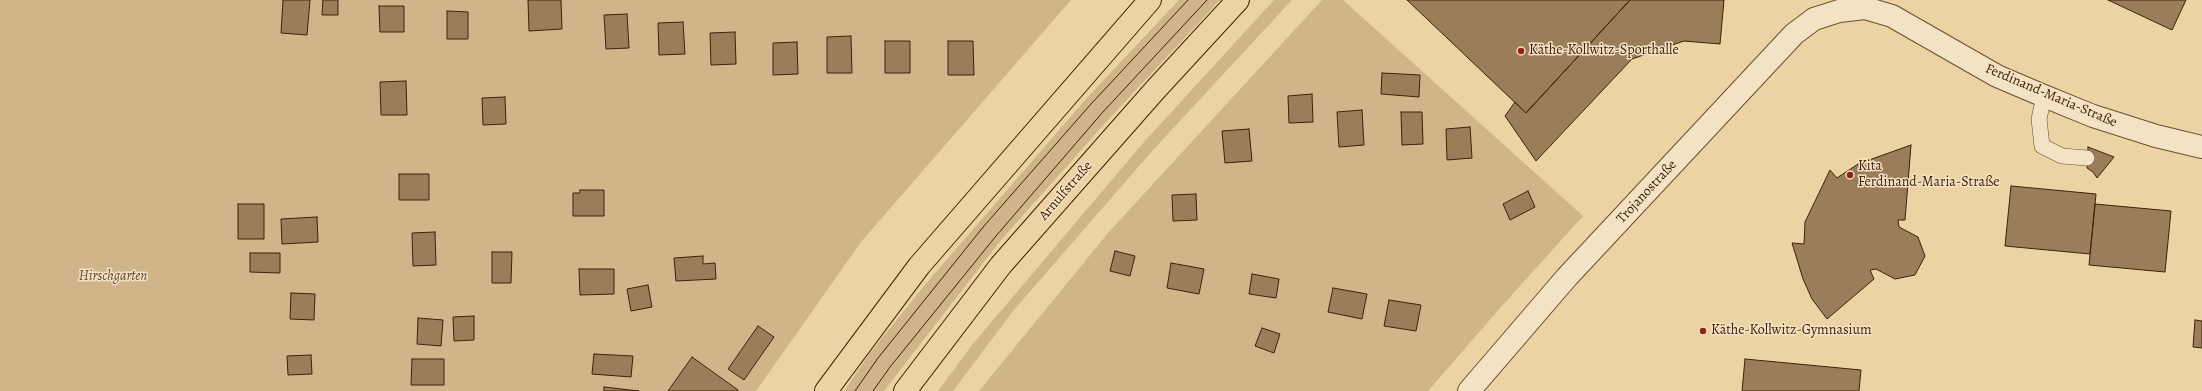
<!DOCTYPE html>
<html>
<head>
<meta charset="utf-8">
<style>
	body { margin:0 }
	canvas { display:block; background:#ecd3a3 }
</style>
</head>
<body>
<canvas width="2202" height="391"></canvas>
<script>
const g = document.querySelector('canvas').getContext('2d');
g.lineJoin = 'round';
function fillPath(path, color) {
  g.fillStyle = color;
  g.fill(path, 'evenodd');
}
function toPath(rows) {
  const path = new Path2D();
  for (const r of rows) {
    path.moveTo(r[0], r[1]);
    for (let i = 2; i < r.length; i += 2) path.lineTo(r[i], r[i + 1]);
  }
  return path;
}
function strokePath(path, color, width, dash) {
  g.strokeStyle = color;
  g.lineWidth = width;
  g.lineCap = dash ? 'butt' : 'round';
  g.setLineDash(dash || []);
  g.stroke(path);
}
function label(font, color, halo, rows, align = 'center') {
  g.font = font + ' Alegreya,serif';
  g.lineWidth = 3;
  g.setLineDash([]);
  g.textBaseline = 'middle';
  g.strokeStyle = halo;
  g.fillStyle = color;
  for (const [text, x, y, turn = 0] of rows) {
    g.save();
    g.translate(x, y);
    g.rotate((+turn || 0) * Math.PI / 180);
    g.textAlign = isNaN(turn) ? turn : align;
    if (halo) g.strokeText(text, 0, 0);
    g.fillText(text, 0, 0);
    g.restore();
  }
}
fillPath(toPath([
	[0,0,1071,0,861,242,756,391,0,391],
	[1179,0,1220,0,1108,120,1001,240,884,391,844,391,870,353,924,286,1086,99],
	[1274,0,1292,0,1153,150,1013,311,953,391,938,391,972,345,1144,142],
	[1322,0,1343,0,1583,216,1501,307,1428,391,979,391,1108,233]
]), '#cfb589');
const building = toPath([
	[283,0,310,0,307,35,281,33,283,0],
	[323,0,338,0,338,15,322,15,323,0],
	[528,0,561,0,562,29,529,31,528,0],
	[1407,0,1630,0,1526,113,1407,0],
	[1630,0,1724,0,1720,44,1684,41,1632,59,1536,161,1505,116,1515,102,1526,113,1630,0],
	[2108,0,2186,0,2172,30,2108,0],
	[379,6,404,6,404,32,380,32,379,6],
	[447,11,468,12,468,39,447,39,447,11],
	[627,14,629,48,606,49,604,15,627,14],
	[683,22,685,54,659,55,658,23,683,22],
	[735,32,736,64,711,65,710,33,735,32],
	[851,36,852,73,827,73,827,37,851,36],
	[885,41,910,41,910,73,885,73,885,41],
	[948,41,973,41,974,75,948,75,948,41],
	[797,42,798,74,773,75,773,43,797,42],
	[1382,73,1420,75,1419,97,1381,94,1382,73],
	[406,81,407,115,381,115,380,82,406,81],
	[1312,94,1313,122,1289,123,1288,96,1312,94],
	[505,97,506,124,483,125,482,98,505,97],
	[1362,110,1364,145,1339,147,1337,112,1362,110],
	[1401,112,1422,112,1423,144,1402,145,1401,112],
	[1470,127,1472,158,1447,160,1446,129,1470,127],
	[1249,129,1252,161,1225,163,1222,131,1249,129],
	[1911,145,1905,220,1898,220,1899,227,1918,237,1925,256,1915,275,1895,279,1876,269,1870,270,1874,279,1827,319,1812,299,1803,279,1792,243,1804,244,1805,222,1830,170,1837,178,1858,164,1911,145],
	[2088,147,2114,157,2097,178,2093,172,2087,168,2088,147],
	[399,174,429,174,429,200,399,200,399,174],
	[2011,186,2096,194,2090,254,2005,246,2011,186],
	[580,190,604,190,604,216,573,216,573,193,580,193,580,190],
	[1528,191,1535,207,1510,220,1503,204,1528,191],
	[1196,194,1197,220,1173,221,1172,195,1196,194],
	[238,204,264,204,264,239,238,239,238,204],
	[2095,204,2171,211,2165,272,2089,265,2095,204],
	[317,217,318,242,282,244,281,219,317,217],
	[435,232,436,265,413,266,412,233,435,232],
	[1115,251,1135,256,1130,276,1110,271,1115,251],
	[492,252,512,252,511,283,492,283,492,252],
	[250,253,280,253,280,273,250,272,250,253],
	[703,256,703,264,715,263,716,279,676,281,674,258,703,256],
	[1171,263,1204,269,1199,294,1167,288,1171,263],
	[579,269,614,269,614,294,580,295,579,269],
	[1252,274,1279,279,1276,298,1249,294,1252,274],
	[648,285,652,307,631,311,627,289,648,285],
	[1333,288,1367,294,1362,319,1328,312,1333,288],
	[291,293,315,294,314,320,290,319,291,293],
	[1389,300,1421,305,1416,331,1384,326,1389,300],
	[474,316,474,340,454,341,453,317,474,316],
	[418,318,443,320,441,346,417,344,418,318],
	[2195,320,2202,321,2202,348,2193,347,2195,320],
	[758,326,774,337,744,380,728,369,758,326],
	[1262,328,1280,334,1274,353,1255,346,1262,328],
	[594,354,633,356,631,377,592,374,594,354],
	[311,355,312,374,288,375,287,356,311,355],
	[692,357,738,390,738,391,668,391,692,357],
	[412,359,444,359,444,385,411,385,412,359],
	[1745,359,1861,370,1859,391,1742,391,1745,359],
	[604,387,639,391,604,391,604,387]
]);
fillPath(building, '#9a7e5a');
strokePath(building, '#41210a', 1);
const service = toPath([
	[2044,96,2039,119,2042,146,2062,156,2087,158]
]);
const minor = toPath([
	[1469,391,1567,277,1794,34,1814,19,1839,11,1865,8,1892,16,1997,76,2044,96,2093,116,2156,136,2202,147]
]);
const primary = toPath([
	[826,391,919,266,1150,0],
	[905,391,1001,265,1156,89,1238,0]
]);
strokePath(service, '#6c4e30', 16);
strokePath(minor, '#6c4e30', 24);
strokePath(primary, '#41210a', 24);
strokePath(service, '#f3e2c3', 15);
strokePath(minor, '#f3e2c3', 22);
strokePath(primary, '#ecd3a3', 22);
strokePath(toPath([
	[855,391,878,358,984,226,1091,104,1188,0],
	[873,391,890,367,996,236,1102,113,1207,0]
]), '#41210a', 1);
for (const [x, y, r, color] of [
	[1521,51,4,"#8f2418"],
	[1850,175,4,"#8f2418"],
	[1703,331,4,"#8f2418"]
]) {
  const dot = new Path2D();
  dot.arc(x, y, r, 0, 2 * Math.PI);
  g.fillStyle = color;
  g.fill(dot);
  strokePath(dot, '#f3e2c3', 1.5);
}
label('14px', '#41210a', '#f3e2c3', [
	["Käthe-Kollwitz-Sporthalle",1529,51],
	["Kita",1858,167],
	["Ferdinand-Maria-Straße",1858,183],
	["Käthe-Kollwitz-Gymnasium",1711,331]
], 'left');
label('14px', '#41210a', '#f3e2c3', [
	["Ferdinand-Maria-Straße",2051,96,23],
	["Arnulfstraße",1066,191,-49],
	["Trojanostraße",1647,192,-47]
]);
label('italic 14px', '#64462a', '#f3e2c3', [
	["Hirschgarten",113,277]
]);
</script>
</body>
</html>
